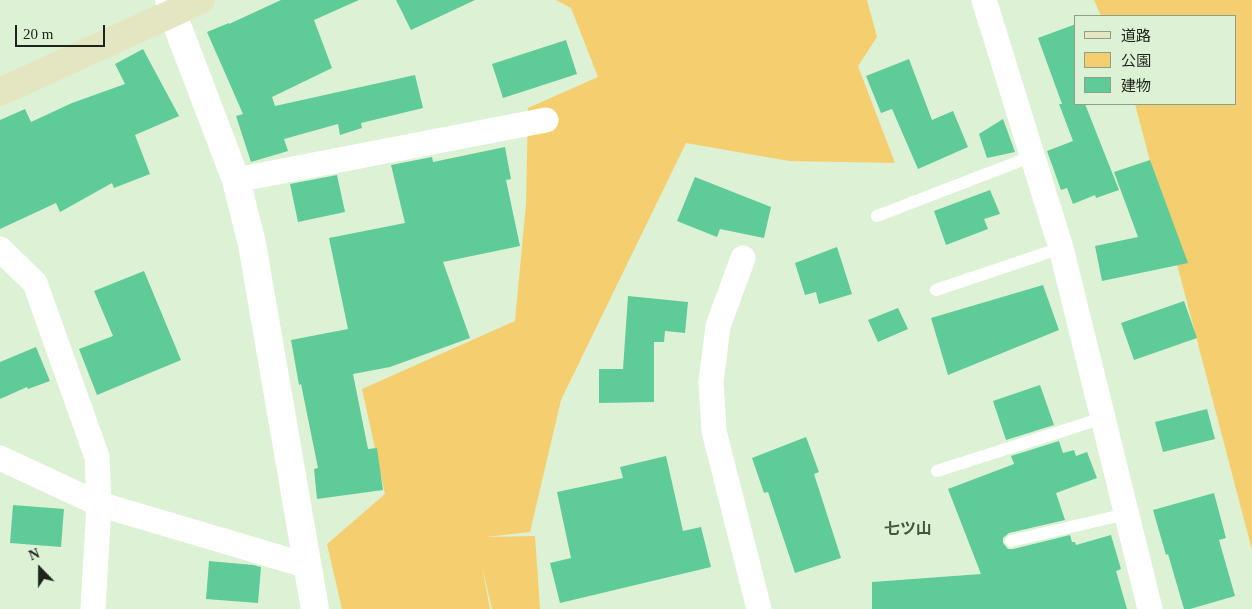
<!DOCTYPE html>
<html>
<head>
<meta charset="utf-8">
<style>
	body { margin:0 }
	#map { position:relative; width:1252px; height:609px; overflow:hidden; background:#ddf1d5; font-family:"Times New Roman","Noto Sans JP",serif }
	canvas { display:block }
	.legend { position:absolute; left:1074px; top:15px; width:162px; height:90px; box-sizing:border-box; background:#ddf1d5; border:1px solid #909f8a; margin:0; padding:6px 9px; list-style:none; font-size:15px; color:#1d241a }
	.legend li { display:flex; align-items:center; gap:10px; height:25px }
	.legend b { width:25px; border:1px solid #909f8a }
	.north { position:absolute; left:15px; top:544px; width:50px; height:50px; -webkit-text-stroke:4px #ddf1d5; paint-order:stroke; rotate:338deg; font-size:14px; font-weight:700; line-height:20px; text-align:center; color:#1d241a }
	.north::after { content:''; display:block; margin:auto; width:18px; height:22px; background:#1d241a; clip-path:polygon(50% 0,100% 100%,50% 72%,0 100%) }
	.scale { position:absolute; left:15px; top:25px; width:90px; height:22px; box-sizing:border-box; border:2px solid #1d241a; border-top:0; padding-left:6px; font-size:15px; line-height:18px; white-space:nowrap; color:#1d241a; -webkit-text-stroke:4px #ddf1d5; paint-order:stroke }
</style>
</head>
<body>
<div id="map">
<canvas width="1252" height="609"></canvas>
<ul class="legend">
<li><b style="height:6px;background:#e4e6c2"></b>道路</li>
<li><b style="height:14px;background:#f5cf6f"></b>公園</li>
<li><b style="height:14px;background:#5fcb98"></b>建物</li>
</ul>
<div class="north">N</div>
<div class="scale">20 m</div>
</div>
<script>
const g = document.querySelector('canvas').getContext('2d');
g.lineJoin = 'round';
function fillPath(path, color) {
  g.fillStyle = color;
  g.fill(path, 'evenodd');
}
function toPath(rows) {
  const path = new Path2D();
  for (const r of rows) {
    path.moveTo(r[0], r[1]);
    for (let i = 2; i < r.length; i += 2) path.lineTo(r[i], r[i + 1]);
  }
  return path;
}
function strokePath(path, color, width, dash) {
  g.strokeStyle = color;
  g.lineWidth = width;
  g.lineCap = dash ? 'butt' : 'round';
  g.setLineDash(dash || []);
  g.stroke(path);
}
function label(font, color, halo, rows, align = 'center') {
  g.font = font + ' "Times New Roman","Noto Sans JP",serif';
  g.lineWidth = 4.5;
  g.setLineDash([]);
  g.textBaseline = 'middle';
  g.strokeStyle = halo;
  g.fillStyle = color;
  for (const [text, x, y, turn = 0] of rows) {
    g.save();
    g.translate(x, y);
    g.rotate((+turn || 0) * Math.PI / 180);
    g.textAlign = isNaN(turn) ? turn : align;
    if (halo) g.strokeText(text, 0, 0);
    g.fillText(text, 0, 0);
    g.restore();
  }
}
fillPath(toPath([
	[556,0,867,0,877,37,858,66,895,163,789,161,686,143,561,400,530,532,486,537,535,536,540,609,492,609,482,566,490,609,342,609,327,544,385,494,362,389,515,321,526,204,528,108,598,77,571,8],
	[1094,0,1252,0,1252,550,1135,104,1236,104,1236,16,1101,16]
]), '#f5cf6f');
fillPath(toPath([
	[281,0,359,0,314,20,332,68,272,97,275,106,415,75,423,108,361,123,362,128,340,135,338,124,284,139,288,151,251,162,236,116,243,114,207,32,229,23,229,24],
	[396,0,475,0,411,30],
	[1076,24,1076,104,1085,104,1119,190,1096,198,1095,195,1073,204,1067,188,1061,190,1047,151,1073,141,1059,104,1062,104,1038,38],
	[566,40,577,74,503,98,492,64],
	[143,49,179,116,135,135,150,174,114,188,112,183,60,212,56,203,0,229,0,120,25,109,31,122,72,103,125,84,115,64],
	[909,59,932,120,953,111,968,147,918,169,892,109,881,113,866,76],
	[1003,119,1015,152,987,158,979,134],
	[505,147,511,179,506,180,520,246,443,262,470,338,390,367,353,374,368,449,377,448,383,490,317,499,314,469,318,468,301,384,299,385,291,340,348,329,329,238,405,223,391,165,432,157,433,162],
	[1150,160,1188,263,1102,281,1095,246,1138,237,1114,172],
	[337,175,345,212,298,222,290,184],
	[695,177,771,207,764,238,720,229,717,237,677,221],
	[990,190,1000,214,984,219,988,229,946,245,934,211],
	[837,247,852,294,819,304,816,292,805,295,795,263],
	[144,271,181,360,97,395,79,349,113,336,94,291],
	[1043,285,1059,330,948,375,931,318],
	[628,296,688,302,685,333,665,331,664,342,654,342,654,402,599,403,599,369,623,369],
	[1184,301,1197,338,1134,360,1121,323],
	[898,308,908,329,878,342,868,320],
	[36,347,50,381,28,389,27,387,0,399,0,362],
	[1040,385,1054,425,1006,440,993,401],
	[1207,409,1215,439,1163,452,1155,422],
	[806,437,819,472,814,474,841,558,795,573,768,492,764,493,752,458],
	[1059,441,1063,453,1074,450,1076,456,1087,452,1097,478,1056,493,1065,520,1009,533,1003,538,1003,543,1008,549,1013,549,1070,535,1072,542,1075,542,1076,545,1111,535,1121,569,1116,571,1127,609,872,609,872,582,981,574,948,489,1014,464,1011,456],
	[666,456,683,531,701,527,711,567,560,603,550,563,571,558,557,492,623,478,620,467],
	[1214,493,1226,538,1219,540,1235,596,1190,609,1184,609,1168,554,1166,555,1153,510],
	[13,505,64,509,61,547,10,543],
	[209,561,253,565,261,567,258,603,206,599]
]), '#5fcb98');
strokePath(toPath([
	[877,216,1033,156],
	[936,290,1061,248],
	[937,471,1103,418],
	[1011,541,1126,514]
]), '#fff', 12);
strokePath(toPath([
	[984,0,1061,248,1150,609],
	[236,180,546,120],
	[0,249,35,283,97,457,99,504,93,609],
	[743,258,718,326,711,382,714,431,759,609],
	[0,458,99,504,308,566]
]), '#fff', 25);
strokePath(toPath([
	[169,0,172,12,236,180,252,244,315,609]
]), '#fff', 28);
strokePath(toPath([
	[0,92,201,0]
]), '#e4e6c2', 28);
label('bold 16px', '#45553e', '#ddf1d5', [
	["七ツ山",908,530]
]);
</script>
</body>
</html>
